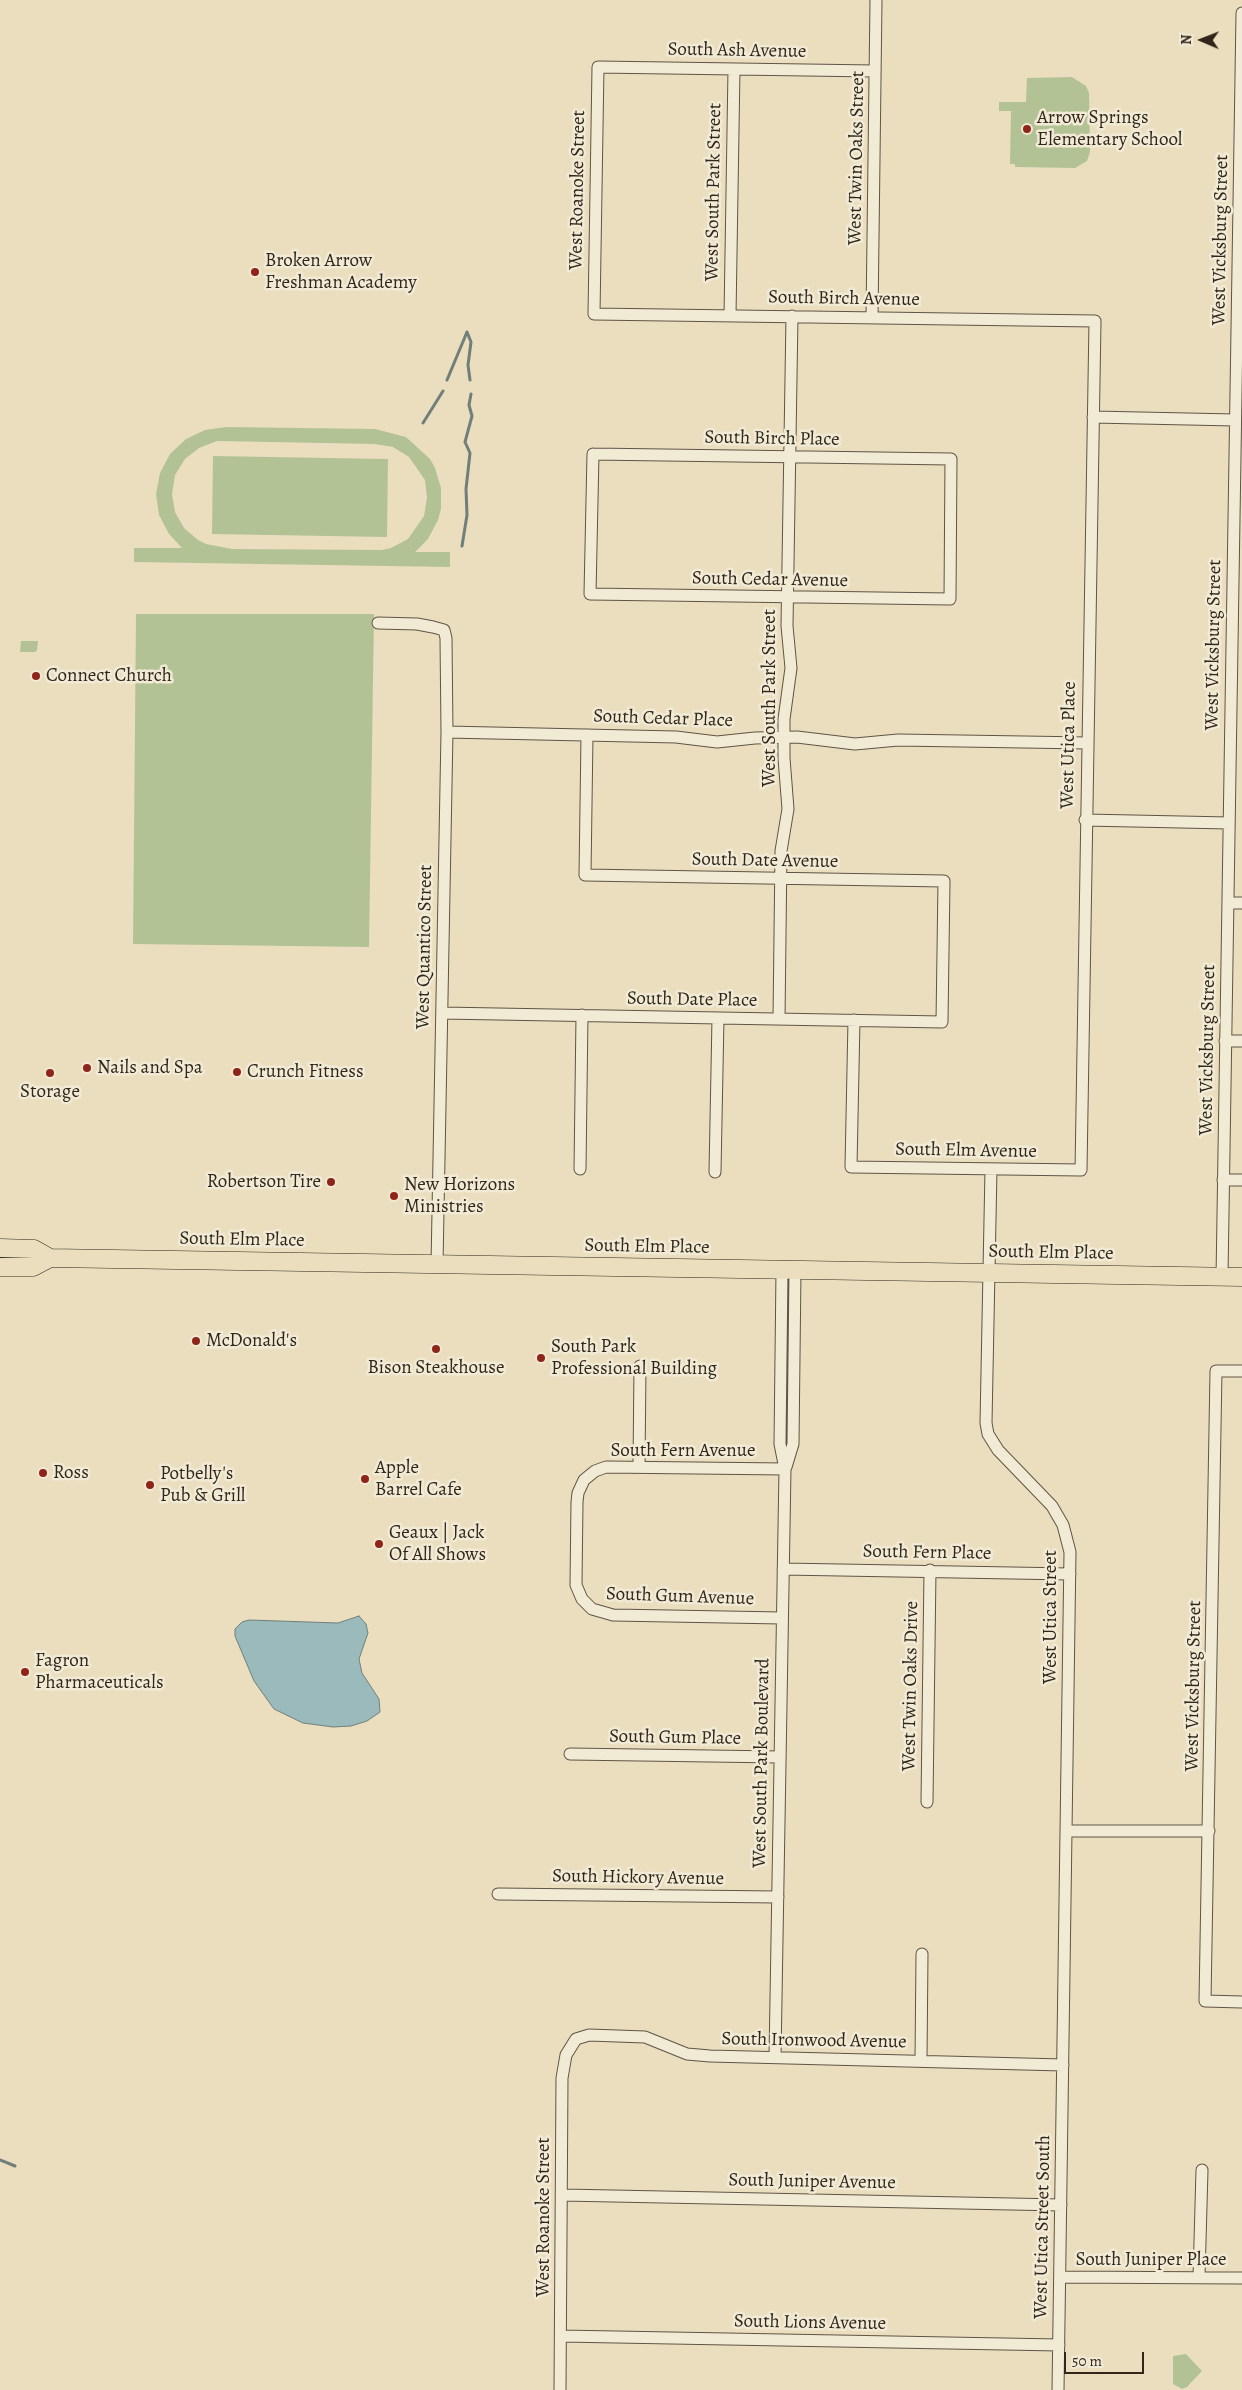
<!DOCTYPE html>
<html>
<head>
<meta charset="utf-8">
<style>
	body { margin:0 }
	#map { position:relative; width:1242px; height:2390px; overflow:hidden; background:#eadebf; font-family:Alegreya,serif }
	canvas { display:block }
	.north { position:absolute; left:1177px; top:15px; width:50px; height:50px; -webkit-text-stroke:4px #f1ead5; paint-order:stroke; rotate:271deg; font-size:14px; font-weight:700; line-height:20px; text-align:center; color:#32261b }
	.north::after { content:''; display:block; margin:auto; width:18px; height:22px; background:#32261b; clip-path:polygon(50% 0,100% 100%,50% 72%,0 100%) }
	.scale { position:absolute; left:1064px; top:2352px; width:80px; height:22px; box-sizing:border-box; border:2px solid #32261b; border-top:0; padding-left:6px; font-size:15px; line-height:18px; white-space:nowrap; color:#32261b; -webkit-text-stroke:4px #f1ead5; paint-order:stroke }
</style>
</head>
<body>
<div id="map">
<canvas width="1242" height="2390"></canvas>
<div class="north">N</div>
<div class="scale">50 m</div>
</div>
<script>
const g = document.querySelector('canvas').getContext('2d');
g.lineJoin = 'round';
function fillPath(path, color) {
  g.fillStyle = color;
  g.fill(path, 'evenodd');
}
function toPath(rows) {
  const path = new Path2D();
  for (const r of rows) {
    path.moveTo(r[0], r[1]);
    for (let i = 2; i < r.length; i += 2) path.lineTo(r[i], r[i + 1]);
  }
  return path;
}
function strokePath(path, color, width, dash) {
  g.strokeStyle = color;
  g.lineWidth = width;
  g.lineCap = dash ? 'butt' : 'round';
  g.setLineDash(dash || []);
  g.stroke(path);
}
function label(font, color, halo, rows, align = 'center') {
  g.font = font + ' Alegreya,serif';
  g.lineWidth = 5;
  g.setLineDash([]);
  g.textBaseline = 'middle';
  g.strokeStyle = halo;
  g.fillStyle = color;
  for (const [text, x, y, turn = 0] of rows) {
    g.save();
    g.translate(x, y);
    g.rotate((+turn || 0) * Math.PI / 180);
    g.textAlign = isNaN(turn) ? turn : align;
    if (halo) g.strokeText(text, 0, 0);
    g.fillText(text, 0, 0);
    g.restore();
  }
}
fillPath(toPath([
	[1072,77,1086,86,1089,93,1090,152,1087,161,1075,168,1015,167,1015,164,1010,164,1011,111,999,111,999,102,1026,102,1027,78],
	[226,427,375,429,406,437,430,459,435,468,441,488,441,509,438,520,428,539,415,552,450,552,450,567,134,562,134,548,182,548,169,534,159,515,156,494,160,473,170,454,186,439,205,430],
	[217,441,375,444,393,447,409,457,425,480,427,498,424,516,408,539,391,548,382,550,232,549,206,544,198,540,184,528,175,512,172,494,175,475,185,459,199,448],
	[213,456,388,459,387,537,212,534],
	[136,614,374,614,369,947,133,944],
	[21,641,38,641,37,650,35,652,20,652],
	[1186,2354,1202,2371,1187,2387,1182,2389,1173,2384,1173,2356]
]), '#b3c295');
const water = toPath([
	[359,1616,366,1624,368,1633,359,1659,362,1673,379,1699,380,1712,367,1721,351,1726,333,1727,303,1723,274,1709,254,1681,235,1636,235,1629,242,1622,249,1620,338,1623,359,1616]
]);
fillPath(water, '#9bbabb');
strokePath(water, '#717f7b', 1);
strokePath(toPath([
	[467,332,471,342,468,365,470,380],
	[447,380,467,332],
	[423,423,443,391],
	[462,546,467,515,466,489,470,453,465,442,472,416,469,405,471,394],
	[0,2160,15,2166]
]), '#717f7b', 3);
const minor = toPath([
	[730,316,734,69],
	[872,317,876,0],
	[1093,417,1235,420],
	[593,454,951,459,950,599,590,594,593,454],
	[378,623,417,624,433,627,444,630,446,638,447,732,437,1265],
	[447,732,676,737,717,742,755,738,797,737,855,744,898,740,1087,743],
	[1085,820,1229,823],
	[1228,903,1242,903],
	[442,1013,942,1022,944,881,585,875,587,735],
	[779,1019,781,851,788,809,784,758,784,719,791,668,787,626,792,316],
	[854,1020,851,1167,1081,1170,1095,321,594,314,598,67,875,71],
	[1225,1041,1242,1041],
	[580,1169,582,1015],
	[991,1169,986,1423,988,1434,998,1450,1052,1506,1063,1525,1070,1552,1058,2390],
	[715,1172,718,1018],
	[1223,1180,1242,1180],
	[1222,1277,1242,13],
	[1242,1371,1216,1371,1205,2001,1242,2002],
	[639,1466,640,1366],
	[786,1467,793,1444,795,1270],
	[783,1569,1070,1574],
	[782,1618,613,1615,592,1609,582,1599,576,1585,577,1502,578,1493,584,1480,595,1471,606,1467,785,1469],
	[570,1754,780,1757],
	[927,1802,930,1570],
	[1066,1831,1209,1831],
	[498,1894,778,1897],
	[775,2057,785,1469,780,1444,782,1270],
	[921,2060,922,1954],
	[563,2195,1061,2205],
	[1060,2277,1242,2278],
	[1199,2277,1202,2170],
	[561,2336,1059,2345],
	[560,2390,562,2078,566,2055,576,2039,589,2035,645,2037,687,2054,710,2056,1063,2065]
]);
const primary = toPath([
	[0,1248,34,1249,50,1258],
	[0,1267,33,1267,50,1258,1242,1277]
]);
strokePath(minor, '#605444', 13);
strokePath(primary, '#32261b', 19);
strokePath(minor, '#f1ead5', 11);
strokePath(primary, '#eadebf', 18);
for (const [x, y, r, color] of [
	[1027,129,5,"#8f2418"],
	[255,272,5,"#8f2418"],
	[36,676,5,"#8f2418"],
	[87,1068,5,"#8f2418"],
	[237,1072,5,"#8f2418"],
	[50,1073,5,"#8f2418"],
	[331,1182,5,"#8f2418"],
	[394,1196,5,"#8f2418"],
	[196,1341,5,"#8f2418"],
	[436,1349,5,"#8f2418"],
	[541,1358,5,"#8f2418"],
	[43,1473,5,"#8f2418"],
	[365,1479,5,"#8f2418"],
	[150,1485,5,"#8f2418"],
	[379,1544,5,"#8f2418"],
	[25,1672,5,"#8f2418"]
]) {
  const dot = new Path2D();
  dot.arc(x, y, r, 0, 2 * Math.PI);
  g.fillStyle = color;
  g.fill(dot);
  strokePath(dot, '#f1ead5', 2);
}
label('19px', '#32261b', '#f1ead5', [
	["South Ash Avenue",737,51,1],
	["West Twin Oaks Street",857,158,-89],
	["West Roanoke Street",578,190,-89],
	["West South Park Street",714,192,-89],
	["West Vicksburg Street",1221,240,-89],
	["South Birch Avenue",844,299,1],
	["South Birch Place",772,439,1],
	["South Cedar Avenue",770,580,1],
	["West Vicksburg Street",1214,645,-89],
	["West South Park Street",770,698,-90],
	["South Cedar Place",663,719,2],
	["West Utica Place",1069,745,-89],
	["South Date Avenue",765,861,1],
	["West Quantico Street",425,947,-89],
	["South Date Place",692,1000,1],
	["West Vicksburg Street",1208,1050,-89],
	["South Elm Avenue",966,1151,1],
	["South Elm Place",242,1240,1],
	["South Elm Place",647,1247,1],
	["South Elm Place",1051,1253,1],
	["South Fern Avenue",683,1451],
	["South Fern Place",927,1553,1],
	["South Gum Avenue",680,1597,2],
	["West Utica Street",1051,1617,-90],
	["West Twin Oaks Drive",911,1686,-89],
	["West Vicksburg Street",1194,1686,-89],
	["South Gum Place",675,1738,1],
	["West South Park Boulevard",762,1763,-89],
	["South Hickory Avenue",638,1878,1],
	["South Ironwood Avenue",814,2041,1],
	["South Juniper Avenue",812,2182,1],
	["West Roanoke Street",544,2217,-90],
	["West Utica Street South",1043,2227,-89],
	["South Juniper Place",1151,2260],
	["South Lions Avenue",810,2323,1]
]);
label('19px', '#32261b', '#f1ead5', [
	["Arrow Springs",1037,118],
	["Elementary School",1037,140],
	["Broken Arrow",265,261],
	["Freshman Academy",265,283],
	["Connect Church",46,676],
	["Nails and Spa",97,1068],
	["Crunch Fitness",247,1072],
	["Storage",50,1092,"center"],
	["Robertson Tire",321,1182,"right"],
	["New Horizons",404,1185],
	["Ministries",404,1207],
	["McDonald's",206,1341],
	["South Park",551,1347],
	["Professional Building",551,1369],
	["Bison Steakhouse",436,1368,"center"],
	["Apple",375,1468],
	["Barrel Cafe",375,1490],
	["Ross",53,1473],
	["Potbelly's",160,1474],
	["Pub & Grill",160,1496],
	["Geaux | Jack",389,1533],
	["Of All Shows",389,1555],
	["Fagron",35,1661],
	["Pharmaceuticals",35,1683]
], 'left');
</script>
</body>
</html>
